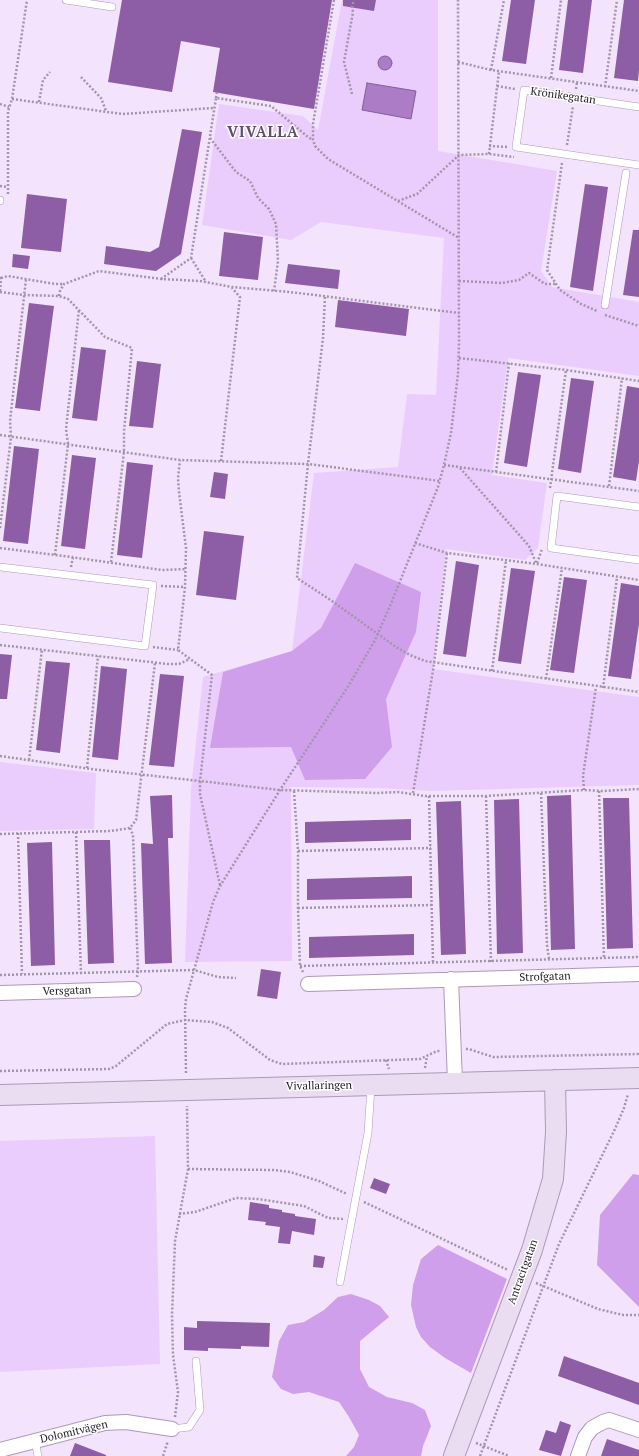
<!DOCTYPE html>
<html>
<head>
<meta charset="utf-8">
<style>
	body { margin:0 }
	canvas { display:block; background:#f3e3fc }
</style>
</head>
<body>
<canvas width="639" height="1456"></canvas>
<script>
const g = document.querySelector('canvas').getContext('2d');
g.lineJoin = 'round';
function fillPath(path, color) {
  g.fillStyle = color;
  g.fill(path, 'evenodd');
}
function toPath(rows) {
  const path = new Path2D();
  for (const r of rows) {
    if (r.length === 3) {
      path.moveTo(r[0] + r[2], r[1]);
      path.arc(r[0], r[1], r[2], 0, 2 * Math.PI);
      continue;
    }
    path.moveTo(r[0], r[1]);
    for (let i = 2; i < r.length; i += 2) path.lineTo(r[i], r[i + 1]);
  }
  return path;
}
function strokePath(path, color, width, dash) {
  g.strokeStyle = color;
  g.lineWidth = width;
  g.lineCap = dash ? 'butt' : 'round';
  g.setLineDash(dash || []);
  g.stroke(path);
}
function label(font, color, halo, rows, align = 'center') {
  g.font = font + ' "PT Serif",serif';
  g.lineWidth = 3;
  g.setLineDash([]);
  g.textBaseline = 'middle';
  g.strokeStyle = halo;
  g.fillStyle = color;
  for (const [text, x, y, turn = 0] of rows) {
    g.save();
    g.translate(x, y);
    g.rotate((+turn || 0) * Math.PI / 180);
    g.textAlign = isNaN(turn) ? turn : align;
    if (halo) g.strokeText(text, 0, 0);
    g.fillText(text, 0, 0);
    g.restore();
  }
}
fillPath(toPath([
	[342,0,438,0,438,151,557,171,541,271,552,287,639,302,639,376,508,358,492,475,547,483,538,548,525,560,446,549,433,669,639,697,639,785,432,791,377,788,291,787,292,961,185,962,191,789,203,677,292,651,314,473,398,467,407,394,436,395,444,238,321,222,291,240,202,225,219,104,303,116,318,130],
	[0,762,96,773,94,829,0,831],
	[155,1136,160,1364,0,1372,0,1141]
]), '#ebcdfd');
fillPath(toPath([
	[355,563,421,592,416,632,386,699,392,747,365,779,305,780,291,747,210,748,223,672,292,651,321,628],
	[633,1174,639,1175,639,1307,597,1265,600,1215],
	[438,1245,507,1279,471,1373,445,1358,430,1347,421,1337,416,1327,411,1305,413,1285,421,1259],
	[351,1294,369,1300,380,1306,389,1317,360,1341,360,1369,369,1387,387,1397,412,1403,425,1410,431,1426,423,1446,421,1456,346,1456,354,1447,359,1435,349,1417,339,1402,309,1392,293,1394,281,1389,272,1377,279,1341,288,1325,304,1322,324,1310,338,1297]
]), '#d09fec');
const water = toPath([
	[385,63,7],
	[367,83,416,91,411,119,362,110,367,83]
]);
fillPath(water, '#ac7cc6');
strokePath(water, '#825f96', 1);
fillPath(toPath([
	[122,0,332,0,314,109,213,92,220,48,181,41,172,92,108,82],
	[343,0,376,0,374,11,343,6],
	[511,0,535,0,526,64,502,61],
	[568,0,592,0,583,73,559,70],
	[624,0,639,0,639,70,638,81,614,78],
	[182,129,202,132,181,254,156,271,104,264,106,246,150,252,159,247],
	[585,184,608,187,593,291,570,287],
	[27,194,67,199,61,252,21,248],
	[633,230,639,230,639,297,623,295],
	[224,232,263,237,258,280,219,276],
	[13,254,30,256,28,269,12,267],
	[288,264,340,270,338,289,285,283],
	[338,300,409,309,406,336,335,327],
	[29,303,54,306,40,411,15,408],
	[81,347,106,350,97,421,72,418],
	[137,361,161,364,153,428,129,426],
	[518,372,541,375,527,467,504,463],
	[571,378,594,381,581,473,558,469],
	[627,386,639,388,639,461,636,481,613,477],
	[14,446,39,449,28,544,3,541],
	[72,455,96,458,85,549,61,546],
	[127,462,153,465,142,558,117,555],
	[214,472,228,474,225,499,210,497],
	[204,531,244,536,236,600,196,595],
	[456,561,479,565,466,657,443,654],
	[511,568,535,571,521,664,498,661],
	[564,577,587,580,574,673,550,670],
	[621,583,639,586,639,624,631,679,608,676],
	[0,654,12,655,7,699,0,699],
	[46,661,70,663,60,753,36,750],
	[101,666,127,669,118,760,92,757],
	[160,674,184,676,174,767,149,765],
	[172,795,173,838,168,838,172,963,145,964,141,843,153,844,150,796],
	[571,795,575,949,551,950,547,796],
	[603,798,629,798,633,948,607,949],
	[519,799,523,953,497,954,494,800],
	[461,801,466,954,441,955,436,802],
	[411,819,411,840,305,843,305,822],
	[84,840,110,840,114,963,88,964],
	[52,842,55,965,31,966,27,843],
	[412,876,412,898,307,900,307,879],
	[414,934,414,955,309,958,309,937],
	[261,969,281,972,277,999,257,996],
	[374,1178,390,1184,386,1194,370,1188],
	[250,1202,269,1205,269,1208,282,1210,282,1212,295,1214,295,1216,316,1219,314,1235,292,1231,290,1244,278,1243,280,1227,265,1225,266,1222,248,1220],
	[314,1255,325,1257,323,1268,313,1267],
	[197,1321,270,1323,269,1347,241,1346,241,1349,208,1348,208,1351,184,1350,184,1327,197,1328],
	[564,1356,639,1383,639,1405,558,1376],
	[560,1421,571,1425,561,1456,539,1450,546,1430,556,1433],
	[607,1439,639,1450,639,1456,601,1456],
	[75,1443,106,1455,106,1456,70,1456]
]), '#8d5ea6');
const lane = toPath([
	[66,0,112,7],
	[639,107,524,90,516,147,639,165],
	[0,200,0,201],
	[605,305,626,173],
	[639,507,557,496,551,548,639,560],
	[0,567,153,585,145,646,0,628],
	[340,1282,368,1133,371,1087],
	[172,1429,189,1427,200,1410,196,1361],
	[35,1441,38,1456]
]);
const street = toPath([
	[451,979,455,1082],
	[308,984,639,974],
	[0,993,134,989],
	[0,1450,105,1423,126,1422,172,1429],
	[578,1456,585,1437,592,1428,603,1422,609,1420,639,1430]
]);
const secondary = toPath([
	[0,1095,639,1078],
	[454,1456,532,1250,553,1179,556,1132,555,1080]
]);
strokePath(lane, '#ac9ab7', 8);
strokePath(street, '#ac9ab7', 16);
strokePath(secondary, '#ac9ab7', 22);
strokePath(toPath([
	[334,0,313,124,313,140,315,146,328,159,459,238],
	[458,62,491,70,639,91],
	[491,70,504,0],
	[81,77,101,98,106,111],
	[551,78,561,0],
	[497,86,515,89],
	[605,87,617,0],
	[576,89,577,82],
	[352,94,344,62,353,12,352,7,354,0],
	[216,98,217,92],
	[12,99,122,114,214,108],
	[39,102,43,80,50,72],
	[0,104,9,107],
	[210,138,236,172,250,181,258,198,269,209,276,224,278,261,274,291],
	[567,145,573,106],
	[489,146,508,147],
	[489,154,499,71],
	[562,163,547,270,560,290,581,304,597,311],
	[0,186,8,187],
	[8,194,8,111,12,99,27,0],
	[398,201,417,194,459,155,489,154,514,157],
	[191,258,206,282],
	[0,278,1,278,0,292],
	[1,278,8,276,55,284,64,284],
	[161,279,191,258,216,98,271,106,308,137,313,140],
	[459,281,502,283,519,280,529,273,545,284,556,284],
	[0,292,24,295,59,296,68,299,105,337,132,348,124,431,124,452,111,562],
	[59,296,60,291,64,284,99,271,161,279,200,281,232,287,290,292,459,313],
	[325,297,323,338,308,464,297,578,332,601,396,647,410,655,425,661,639,692],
	[605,315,639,326],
	[459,358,566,370,639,381],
	[0,435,180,460,308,464,440,481],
	[221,461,240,297,232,288],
	[444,465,639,491],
	[460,468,529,546,536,563],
	[496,472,509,363],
	[609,486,622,378],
	[550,488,566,370],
	[0,528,11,437,10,421,26,279],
	[415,543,447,553,537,564,639,580],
	[0,548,71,557,162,570,186,569],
	[55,555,68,444,66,429,79,309],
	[537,563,542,549],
	[71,567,73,557],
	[161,586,185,587],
	[0,645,168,664,179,664,190,659],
	[153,647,178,650],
	[492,671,506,560],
	[546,679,562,568],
	[603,688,617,577],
	[0,756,91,769,200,781,212,675,178,650,185,587,186,548,179,492,178,478,180,460],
	[29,760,42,649],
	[87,768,98,656],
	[584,790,583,776,596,687],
	[294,791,298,851,298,908,300,966,303,972],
	[599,791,604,958],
	[413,793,434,664,447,553],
	[541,793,547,945,549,959],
	[429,796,433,962],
	[486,796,491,962],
	[130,828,133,835,138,971,137,977],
	[76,832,81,973],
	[18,833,22,974],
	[0,834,111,831,130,828,136,820,155,663],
	[298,851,431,848],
	[220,885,200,794,200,781,280,790,377,793,398,792,425,796,486,796,584,790,603,791,639,789],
	[298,908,432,905],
	[300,966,639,957],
	[0,975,194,970,218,977,236,978],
	[466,1049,469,1049,493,1057,639,1054],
	[386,1060,389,1069],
	[425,1068,427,1056],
	[0,1071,109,1069,116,1066,167,1024,185,1020,212,1022,228,1028,270,1060,282,1064,420,1059,437,1051,441,1051],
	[186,1073,185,1009,186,999,213,902,220,886,280,790,349,685,375,640,390,606,438,487,444,465,451,433,458,374,459,342,458,0],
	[188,1169,273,1170,290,1172,319,1181,347,1194],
	[364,1202,508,1270],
	[179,1214,195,1212,236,1198,258,1199,304,1206,328,1218,343,1219],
	[536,1283,598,1309,623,1315,639,1315],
	[175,1417,178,1392,173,1355,172,1315,175,1241,188,1169,187,1106],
	[476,1443,509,1456],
	[163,1456,168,1441],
	[480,1456,559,1244,615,1129,624,1108,628,1094]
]), '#a295a9', 2.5, [2, 2]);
strokePath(lane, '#fff', 7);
strokePath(street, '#fff', 14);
strokePath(secondary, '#eaddf1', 20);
label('11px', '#211a25', '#fff', [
	["Krönikegatan",563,96,8],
	["Strofgatan",545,977,-2],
	["Versgatan",67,991,-2],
	["Vivallaringen",319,1086,-1],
	["Antracitgatan",523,1272,-70],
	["Dolomitvägen",74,1432,-13]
]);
g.letterSpacing = '1px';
label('bold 15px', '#5f4e68', '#fff', [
	["VIVALLA",263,133]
]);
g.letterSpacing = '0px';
</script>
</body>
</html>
